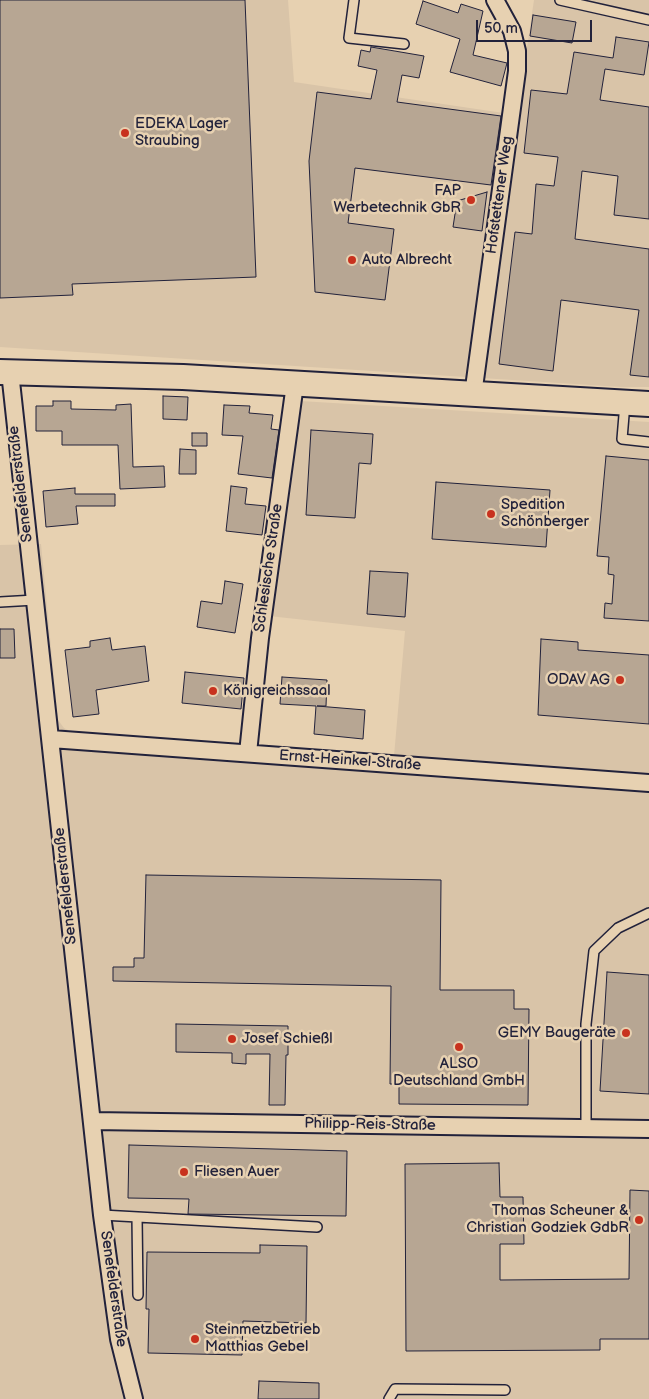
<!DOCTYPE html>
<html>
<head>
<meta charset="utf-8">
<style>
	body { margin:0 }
	#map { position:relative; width:649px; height:1399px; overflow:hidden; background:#e7d1b1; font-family:"Balsamiq Sans",sans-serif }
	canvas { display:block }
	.scale { position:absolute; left:476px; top:20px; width:116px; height:22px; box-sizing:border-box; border:2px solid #22223b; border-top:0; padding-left:6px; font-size:15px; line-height:18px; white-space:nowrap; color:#22223b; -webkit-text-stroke:4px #e7d1b1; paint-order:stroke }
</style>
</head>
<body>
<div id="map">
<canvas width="649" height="1399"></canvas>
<div class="scale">50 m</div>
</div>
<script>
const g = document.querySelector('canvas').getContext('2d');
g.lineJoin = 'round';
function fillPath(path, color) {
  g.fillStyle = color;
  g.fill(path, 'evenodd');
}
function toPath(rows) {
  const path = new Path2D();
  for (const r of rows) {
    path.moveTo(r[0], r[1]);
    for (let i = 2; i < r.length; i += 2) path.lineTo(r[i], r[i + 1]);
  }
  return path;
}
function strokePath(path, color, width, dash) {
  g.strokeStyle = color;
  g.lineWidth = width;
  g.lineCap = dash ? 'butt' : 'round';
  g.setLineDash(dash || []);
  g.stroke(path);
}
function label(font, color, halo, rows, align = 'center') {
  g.font = font + ' "Balsamiq Sans",sans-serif';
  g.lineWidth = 5;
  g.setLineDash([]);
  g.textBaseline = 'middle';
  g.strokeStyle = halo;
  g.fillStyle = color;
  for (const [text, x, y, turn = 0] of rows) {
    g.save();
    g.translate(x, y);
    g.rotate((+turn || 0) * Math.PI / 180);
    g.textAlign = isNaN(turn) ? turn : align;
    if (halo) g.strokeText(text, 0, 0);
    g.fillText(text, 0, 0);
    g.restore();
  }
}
fillPath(toPath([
	[0,0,288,0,294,82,517,115,534,0,649,0,649,387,621,387,0,347],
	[300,401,649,422,649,1399,0,1399,0,545,41,544,58,720,64,728,72,732,394,756,405,631,269,616]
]), '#d9c4a8');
const building = toPath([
	[0,0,245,0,256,277,72,284,73,295,0,298,0,0],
	[423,1,458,13,461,4,483,11,473,55,507,63,501,86,450,72,460,39,416,24,423,1],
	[533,15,576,22,572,43,530,36,533,15],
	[616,37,649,42,644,75,605,69,600,100,649,107,649,219,614,215,618,176,582,171,575,239,649,249,649,377,630,375,639,310,561,300,553,371,499,364,515,232,532,234,536,184,554,186,558,157,524,153,531,90,567,94,574,52,613,58,616,37],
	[371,47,424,56,419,78,402,75,397,102,501,116,491,185,355,168,348,223,394,229,385,300,315,292,309,161,317,92,371,99,377,70,358,66,361,50,370,52,371,47],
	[487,192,482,231,453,227,457,201,487,192],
	[163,396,188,397,187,420,163,419,163,396],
	[53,401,71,401,71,409,116,410,116,405,131,404,133,467,164,466,165,487,120,489,118,445,62,445,62,431,36,431,36,406,53,406,53,401],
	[224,405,250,406,249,413,273,415,271,429,279,430,272,478,238,474,243,436,222,435,224,405],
	[311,430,373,434,371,464,359,463,355,518,306,515,311,430],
	[192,433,207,433,207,446,192,446,192,433],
	[180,449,196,450,196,474,179,474,180,449],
	[606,456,649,460,649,621,604,618,605,603,612,604,614,575,608,574,609,557,597,556,606,456],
	[436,482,550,490,546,547,432,539,436,482],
	[231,486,247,488,245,504,266,506,262,535,226,531,231,486],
	[75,488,75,494,115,494,115,506,76,506,78,524,46,527,43,491,75,488],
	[370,571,408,573,405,617,367,614,370,571],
	[225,581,243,584,235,633,197,627,201,601,222,604,225,581],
	[0,629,14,629,15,658,0,658,0,629],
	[110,638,112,650,145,646,149,681,96,690,99,714,73,717,65,650,90,647,90,641,110,638],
	[541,639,578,642,578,650,649,655,649,724,538,715,541,639],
	[185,672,244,678,241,709,182,703,185,672],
	[282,677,327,680,326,706,317,706,365,710,363,739,314,734,316,706,280,704,282,677],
	[146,875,441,880,440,990,514,990,514,1009,529,1009,528,1105,399,1104,399,1084,390,1084,391,986,113,981,113,967,134,967,134,958,144,958,146,875],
	[607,972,649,975,649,1094,600,1091,607,972],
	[176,1024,288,1026,288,1055,286,1055,285,1105,269,1105,270,1054,246,1054,246,1064,232,1063,232,1053,176,1052,176,1024],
	[129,1145,347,1151,346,1216,188,1214,189,1199,128,1198,129,1145],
	[499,1163,500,1197,523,1197,524,1244,500,1244,500,1280,629,1279,630,1190,649,1191,649,1339,600,1339,600,1350,406,1351,405,1164,499,1163],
	[260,1245,307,1246,306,1323,243,1321,242,1355,148,1353,149,1309,146,1309,147,1252,260,1253,260,1245],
	[259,1381,319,1383,319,1399,258,1399,259,1381]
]);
fillPath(building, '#b7a693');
strokePath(building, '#22223b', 1);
const lane = toPath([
	[354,0,349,38,404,44],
	[560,0,649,20],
	[625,403,622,439,649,442],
	[0,602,35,600],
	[586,1128,586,1024,594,951,618,928,649,913],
	[102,1215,317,1227],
	[137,1217,138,1295],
	[389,1399,395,1389,505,1390]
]);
const street = toPath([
	[10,372,102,1215,119,1339,134,1399],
	[473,395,517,71,517,51,512,31,495,0],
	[51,739,649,783],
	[248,753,260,638,295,384],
	[92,1121,649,1129]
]);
const secondary = toPath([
	[0,372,183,377,649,404]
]);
strokePath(lane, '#22223b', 12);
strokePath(street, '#22223b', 20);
strokePath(secondary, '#22223b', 28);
strokePath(lane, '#e7d1b1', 9);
strokePath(street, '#e7d1b1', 16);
strokePath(secondary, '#e7d1b1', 24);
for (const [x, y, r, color] of [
	[125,133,5,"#c8321e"],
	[471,200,5,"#c8321e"],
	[352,260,5,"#c8321e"],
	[491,514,5,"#c8321e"],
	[620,680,5,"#c8321e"],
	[213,691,5,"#c8321e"],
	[626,1033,5,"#c8321e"],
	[232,1039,5,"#c8321e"],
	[459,1047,5,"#c8321e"],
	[184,1172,5,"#c8321e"],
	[639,1220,5,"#c8321e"],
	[195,1339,5,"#c8321e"]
]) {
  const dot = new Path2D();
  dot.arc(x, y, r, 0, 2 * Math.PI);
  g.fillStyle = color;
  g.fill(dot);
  strokePath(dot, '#e7d1b1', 2);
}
label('15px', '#22223b', '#e7d1b1', [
	["EDEKA Lager",135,124],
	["Straubing",135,141],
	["FAP",461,191,"right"],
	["Werbetechnik GbR",461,208,"right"],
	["Auto Albrecht",362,260],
	["Spedition",501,505],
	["Schönberger",501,522],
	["ODAV AG",610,680,"right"],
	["Königreichssaal",223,691],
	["GEMY Baugeräte",616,1033,"right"],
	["Josef Schießl",242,1039],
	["ALSO",459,1064,"center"],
	["Deutschland GmbH",459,1081,"center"],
	["Fliesen Auer",194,1172],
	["Thomas Scheuner &",629,1211,"right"],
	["Christian Godziek GdbR",629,1228,"right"],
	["Steinmetzbetrieb",205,1330],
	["Matthias Gebel",205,1347]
], 'left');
label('15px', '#22223b', '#e7d1b1', [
	["Hofstettener Weg",500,195,-82],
	["Senefelderstraße",21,484,-97],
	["Schlesische Straße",269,568,-82],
	["Ernst-Heinkel-Straße",350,761,4],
	["Senefelderstraße",66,886,-96],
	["Philipp-Reis-Straße",370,1125,1],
	["Senefelderstraße",113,1289,82]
]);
</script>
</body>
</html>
